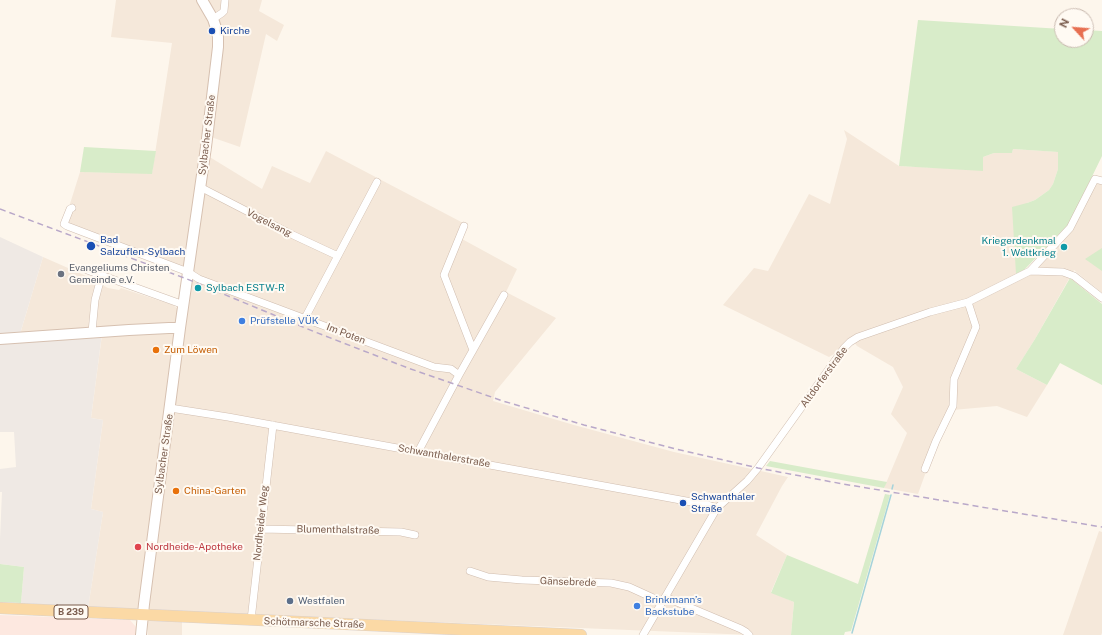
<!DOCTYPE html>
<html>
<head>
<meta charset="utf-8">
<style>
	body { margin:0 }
	#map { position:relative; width:1102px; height:635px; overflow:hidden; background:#fdf6ec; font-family:"Public Sans",sans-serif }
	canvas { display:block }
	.north { position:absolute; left:1054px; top:8px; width:40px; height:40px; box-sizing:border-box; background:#fffaf3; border:1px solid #cabbb1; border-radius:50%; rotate:296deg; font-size:11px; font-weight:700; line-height:16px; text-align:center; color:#7a5c4d }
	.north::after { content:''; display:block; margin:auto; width:14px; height:18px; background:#e76f51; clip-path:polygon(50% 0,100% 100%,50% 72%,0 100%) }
</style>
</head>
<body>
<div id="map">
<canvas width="1102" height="635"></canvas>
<div class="north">N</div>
</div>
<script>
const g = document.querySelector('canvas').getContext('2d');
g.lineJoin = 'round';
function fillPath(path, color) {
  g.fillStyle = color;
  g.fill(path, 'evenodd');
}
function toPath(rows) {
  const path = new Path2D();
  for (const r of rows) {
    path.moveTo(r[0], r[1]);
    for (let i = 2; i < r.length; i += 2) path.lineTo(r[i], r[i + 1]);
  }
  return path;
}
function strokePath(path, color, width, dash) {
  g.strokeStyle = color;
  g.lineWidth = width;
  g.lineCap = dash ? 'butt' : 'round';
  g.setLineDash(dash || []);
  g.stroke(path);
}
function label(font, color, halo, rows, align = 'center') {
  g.font = font + ' "Public Sans",sans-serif';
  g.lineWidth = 4;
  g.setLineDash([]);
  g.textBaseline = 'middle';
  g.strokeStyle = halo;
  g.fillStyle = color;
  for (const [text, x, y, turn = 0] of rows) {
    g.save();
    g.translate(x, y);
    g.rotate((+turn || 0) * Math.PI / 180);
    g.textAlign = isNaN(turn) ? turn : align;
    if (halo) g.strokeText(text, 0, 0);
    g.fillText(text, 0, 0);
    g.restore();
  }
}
fillPath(toPath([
	[116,0,262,0,259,11,284,25,277,41,266,34,240,147,211,137,208,156,262,189,272,166,310,183,326,151,467,225,462,239,517,269,506,292,556,318,495,392,493,401,574,425,674,452,788,477,782,486,756,535,787,555,771,592,794,602,791,635,752,635,88,608,103,512,91,509,103,420,91,418,103,327,20,334,43,257,84,275,108,288,119,290,121,288,173,305,178,309,184,268,67,223,69,207,80,172,152,173,172,43,111,37],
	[844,130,899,166,983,170,983,157,994,153,1012,153,1013,149,1059,152,1058,169,1053,184,1049,190,1035,200,1027,203,1016,274,1018,281,1031,275,1072,230,1097,183,1102,184,1102,293,1074,270,1035,339,1016,369,1047,385,1027,417,997,406,953,410,937,441,918,494,884,488,907,433,891,414,903,387,893,367,857,346,854,342,829,357,723,305,754,268,768,271,809,194,830,204,847,139],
	[1099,531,1102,532,1102,633,1101,635,1063,635],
	[148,620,182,620,182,635,148,635]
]), '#f5e8da');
fillPath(toPath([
	[0,615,130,620,136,627,135,635,0,635]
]), '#fde8e0');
fillPath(toPath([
	[0,237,43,257,20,334,103,326,91,418,103,420,91,509,103,512,88,608,21,603,24,567,0,564,0,539,2,492,0,492,0,469,16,467,14,432,0,432]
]), '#efe9e4');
fillPath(toPath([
	[918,20,1062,29,1062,40,1086,40,1086,30,1102,31,1102,156,1069,224,1024,270,1016,274,1012,207,1027,203,1035,200,1049,190,1053,184,1058,169,1058,152,1013,149,1012,153,994,153,983,157,983,171,899,166],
	[84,147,156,151,152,174,80,172],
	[1102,248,1102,271,1085,259],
	[1070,278,1102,304,1102,385,1060,363,1047,385,1016,369,1035,339],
	[770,461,841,474,887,482,884,488,766,466],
	[885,494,890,495,851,631,845,632,844,635,791,635,794,602,771,593,787,555,858,584],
	[0,564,24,567,21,603,0,602]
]), '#d8ecc9');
strokePath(toPath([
	[892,489,893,485],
	[852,633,891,495]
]), '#a5d3da', 1.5);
const street = toPath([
	[213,19,222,13,224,11,225,0],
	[200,187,293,235,338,256],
	[72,208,70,209,64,224,67,226,188,272,199,279,434,367,451,369,459,375],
	[464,226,444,275,473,350],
	[87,270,184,305],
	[1030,271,1070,228,1095,179,1102,181],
	[305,318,377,182],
	[92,332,95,300,99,285,103,277],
	[170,408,228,417,708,505,717,508],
	[418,452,459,375,504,295],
	[925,469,936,441,953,406,954,379,976,327,968,302],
	[261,529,401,532,415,535],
	[470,571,488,577,522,580,611,583,629,587,662,602],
	[665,597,741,629,746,632,749,635],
	[251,620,273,425],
	[643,635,717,508,747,481,758,468,844,348,850,342,858,337,930,312,968,302,1030,271,1063,272,1074,276,1102,298]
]);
const secondary = toPath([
	[0,339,129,330,169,328,180,328],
	[141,635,144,604,180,328,206,147,218,47,218,37,216,28,213,19,202,0]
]);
const primary = toPath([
	[0,608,581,635]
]);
strokePath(street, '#d1beb0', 8);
strokePath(secondary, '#d6c0b0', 12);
strokePath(primary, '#dad1cd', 12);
strokePath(street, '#fff', 7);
strokePath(secondary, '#fff', 10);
strokePath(primary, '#fbd9a5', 11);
strokePath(toPath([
	[0,209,187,279,315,332,408,368,503,401,584,425,676,449,758,468,843,484,1102,527]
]), '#b9a8c9', 1.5, [6, 4]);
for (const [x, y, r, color] of [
	[212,31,4,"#1a4fb4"],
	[91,246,5,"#1a4fb4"],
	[1064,247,4,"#0f9aa8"],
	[61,274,4,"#6b7280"],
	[198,288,4,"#0f9aa8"],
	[242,321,4,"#3f7fe0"],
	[156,350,4,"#e8710a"],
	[176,491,4,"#e8710a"],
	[683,503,4,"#1a4fb4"],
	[138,547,4,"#e0444e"],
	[290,601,4,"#5c6f8a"],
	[637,606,4,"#3f7fe0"]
]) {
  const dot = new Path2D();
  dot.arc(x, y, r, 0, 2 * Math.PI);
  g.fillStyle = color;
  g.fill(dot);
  strokePath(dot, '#fffaf3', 1.5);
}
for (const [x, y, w] of [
	[71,612,34]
]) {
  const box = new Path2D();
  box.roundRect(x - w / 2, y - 7, w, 14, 3);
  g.fillStyle = '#fffaf3';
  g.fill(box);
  strokePath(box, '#7a5c4d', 1);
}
label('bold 9px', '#7a5c4d', null, [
	["B 239",71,612]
]);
label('10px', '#164399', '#fffaf3', [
	["Kirche",220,31],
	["Bad",100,240],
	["Salzuflen-Sylbach",100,252],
	["Schwanthaler",691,497],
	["Straße",691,509]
], 'left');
label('10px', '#7a5c4d', '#fffaf3', [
	["Sylbacher Straße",207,135,-83],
	["Vogelsang",269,223,27],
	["Im Poten",346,334,21],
	["Altdorferstraße",824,377,-54],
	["Sylbacher Straße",164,454,-82],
	["Schwanthalerstraße",444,456,10],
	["Nordheider Weg",261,523,-84],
	["Blumenthalstraße",338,530,1],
	["Gänsebrede",568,582,2],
	["Schötmarsche Straße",314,623,2]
]);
label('10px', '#0d838f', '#fffaf3', [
	["Kriegerdenkmal",1056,241],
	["1. Weltkrieg",1056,253],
	["Sylbach ESTW-R",206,288,"left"]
], 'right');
label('10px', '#5b616d', '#fffaf3', [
	["Evangeliums Christen",69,268],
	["Gemeinde e.V.",69,280]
], 'left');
label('10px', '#366cbe', '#fffaf3', [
	["Prüfstelle VÜK",250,321],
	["Brinkmann’s",645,600],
	["Backstube",645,612]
], 'left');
label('10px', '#c56008', '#fffaf3', [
	["Zum Löwen",164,350],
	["China-Garten",184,491]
], 'left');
label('10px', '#be3a42', '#fffaf3', [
	["Nordheide-Apotheke",146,547]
], 'left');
label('10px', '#4e5e75', '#fffaf3', [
	["Westfalen",298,601]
], 'left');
</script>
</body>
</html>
